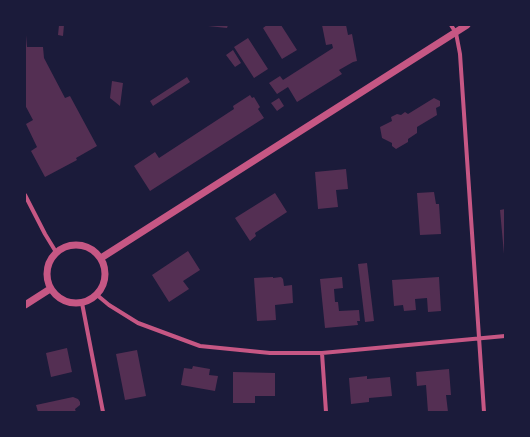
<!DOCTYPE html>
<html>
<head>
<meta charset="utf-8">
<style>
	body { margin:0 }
	#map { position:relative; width:530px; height:437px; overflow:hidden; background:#1b1b3a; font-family:"Zilla Slab",serif }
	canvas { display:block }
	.frame { position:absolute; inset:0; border:26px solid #1b1b3a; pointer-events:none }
</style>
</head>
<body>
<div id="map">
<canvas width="530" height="437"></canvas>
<div class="frame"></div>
</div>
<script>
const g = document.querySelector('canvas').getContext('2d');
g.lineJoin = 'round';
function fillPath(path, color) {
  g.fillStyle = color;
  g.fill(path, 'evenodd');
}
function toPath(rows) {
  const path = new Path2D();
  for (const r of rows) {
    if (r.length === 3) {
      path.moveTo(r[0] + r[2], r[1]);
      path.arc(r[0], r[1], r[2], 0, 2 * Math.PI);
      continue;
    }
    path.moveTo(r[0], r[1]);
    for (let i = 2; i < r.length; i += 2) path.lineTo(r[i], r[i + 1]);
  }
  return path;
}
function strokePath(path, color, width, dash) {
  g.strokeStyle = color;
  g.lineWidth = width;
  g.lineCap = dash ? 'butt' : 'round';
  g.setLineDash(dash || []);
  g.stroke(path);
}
fillPath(toPath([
	[59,25,64,25,63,36,58,35],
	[208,25,228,25,227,28,208,26],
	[267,25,281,25,297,50,282,59,263,28],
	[322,25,346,25,348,35,352,34,357,61,353,62,339,70,342,74,297,102,288,87,277,94,269,83,280,76,283,80,333,48,332,44,326,45],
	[25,35,26,35,27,47,43,47,44,58,65,98,70,96,97,146,76,158,77,160,45,177,31,151,37,147,26,124,33,120,25,105],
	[248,38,268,69,254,78,234,47],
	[233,50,241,63,235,67,226,55],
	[187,77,190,82,153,106,150,101],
	[112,81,123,83,120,106,110,98],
	[250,95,252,98,254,97,260,107,258,109,264,118,150,191,134,166,155,152,159,158,234,109,233,106],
	[279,98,284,106,277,111,271,103],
	[434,98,440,101,440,106,436,108,437,115,417,127,417,133,408,139,408,142,396,149,392,146,392,143,382,138,380,127,392,121,391,117,397,114,401,115,405,112,408,114],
	[346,169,348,189,336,190,338,207,318,209,315,172],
	[434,192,436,204,439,204,441,234,420,235,417,193],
	[275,193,287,212,255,233,256,236,250,241,235,218],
	[505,209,505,254,504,254,500,210],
	[188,251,200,270,183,281,189,289,169,302,152,275],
	[367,263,374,321,365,322,358,264],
	[273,277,273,278,281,277,283,279,284,286,292,285,293,303,275,305,276,320,257,321,254,278],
	[342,277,343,288,334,289,335,302,338,302,339,311,359,310,360,321,357,321,358,325,325,328,320,279],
	[439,277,441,311,428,312,427,298,415,299,416,310,404,311,403,305,394,306,392,280],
	[67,348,72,372,51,377,46,353],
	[137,350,146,396,125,400,116,354],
	[193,366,210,369,209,375,218,376,215,391,181,385,184,368,192,369],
	[449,369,451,395,446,395,448,412,428,412,426,385,417,386,416,372],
	[233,372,275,373,275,396,255,396,255,403,233,403],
	[367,376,367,379,390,377,392,396,369,398,369,402,351,404,349,378],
	[73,397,78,399,80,402,80,405,75,409,76,412,38,412,36,405]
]), '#542f53');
strokePath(toPath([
	[451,25,456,33,460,54,484,412],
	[25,195,45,234,56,252],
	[97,295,109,305,138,323,200,346,270,353,322,353,505,336],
	[82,303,103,412],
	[322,353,326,412]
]), '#c65784', 4);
strokePath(toPath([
	[76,274,29],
	[101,258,467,25],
	[25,305,50,289]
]), '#c65784', 7);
</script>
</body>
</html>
